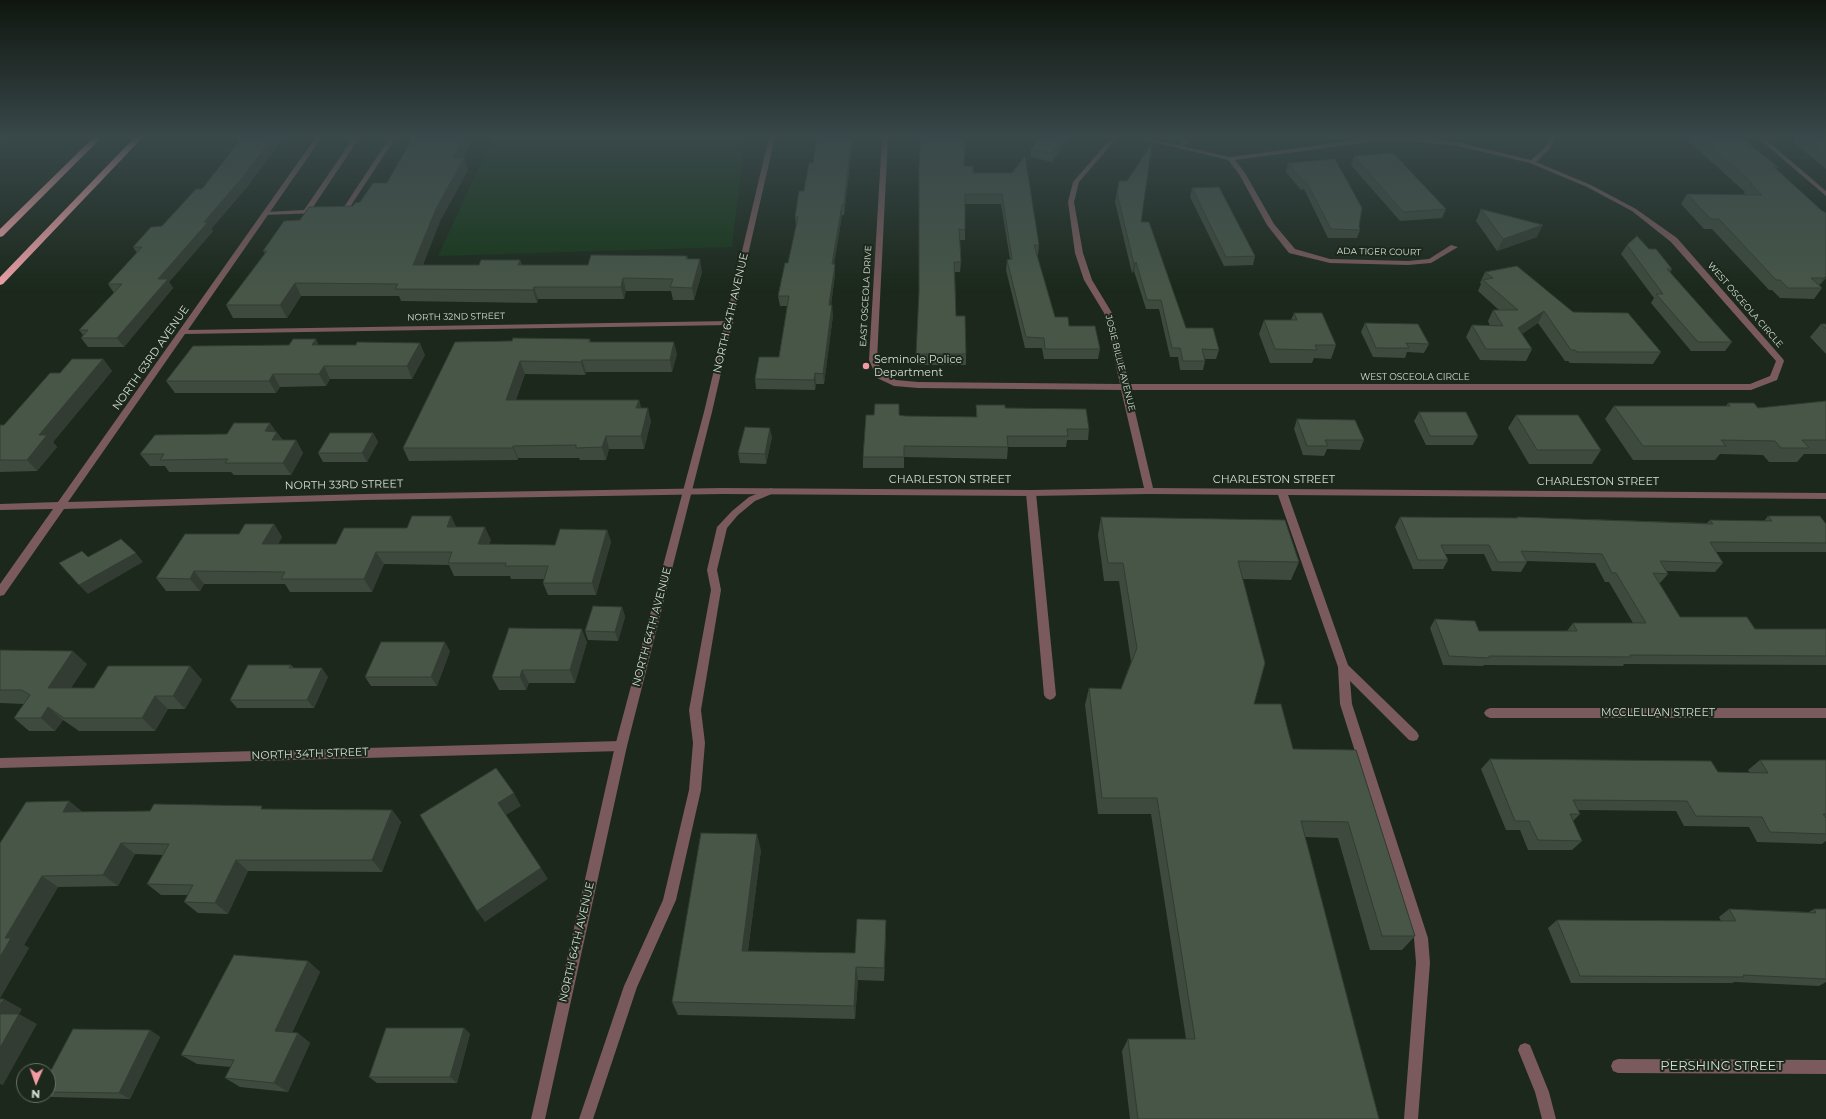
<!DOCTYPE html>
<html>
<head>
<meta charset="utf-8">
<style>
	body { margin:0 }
	#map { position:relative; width:1826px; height:1119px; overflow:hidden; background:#1b281b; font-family:Montserrat,sans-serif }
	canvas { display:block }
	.north { position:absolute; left:16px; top:1063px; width:40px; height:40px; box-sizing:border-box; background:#1b281b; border:1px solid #667166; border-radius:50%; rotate:182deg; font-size:11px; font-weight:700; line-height:16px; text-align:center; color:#d6ded6 }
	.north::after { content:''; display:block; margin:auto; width:14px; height:18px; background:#f49aa2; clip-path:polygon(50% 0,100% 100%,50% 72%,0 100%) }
</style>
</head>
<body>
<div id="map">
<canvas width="1826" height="1119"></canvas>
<div class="north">N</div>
</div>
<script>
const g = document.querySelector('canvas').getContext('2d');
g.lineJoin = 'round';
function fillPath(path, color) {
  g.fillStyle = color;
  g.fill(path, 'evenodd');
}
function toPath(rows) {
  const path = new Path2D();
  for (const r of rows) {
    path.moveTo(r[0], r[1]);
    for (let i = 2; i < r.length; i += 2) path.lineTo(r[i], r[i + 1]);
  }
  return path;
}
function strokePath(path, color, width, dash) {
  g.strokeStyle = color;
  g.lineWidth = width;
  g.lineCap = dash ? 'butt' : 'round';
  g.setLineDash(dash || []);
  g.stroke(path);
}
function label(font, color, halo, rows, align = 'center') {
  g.font = font + ' Montserrat,sans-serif';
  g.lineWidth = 4;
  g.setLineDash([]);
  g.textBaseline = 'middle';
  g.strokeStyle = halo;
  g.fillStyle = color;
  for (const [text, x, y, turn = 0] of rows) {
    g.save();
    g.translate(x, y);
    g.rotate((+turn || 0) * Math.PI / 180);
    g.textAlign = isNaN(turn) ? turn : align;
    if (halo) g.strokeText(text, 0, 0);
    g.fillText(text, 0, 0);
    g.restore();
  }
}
fillPath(toPath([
	[493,137,745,137,732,247,438,256]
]), '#163718');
fillPath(toPath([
	[354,137,360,137,311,210,321,211,321,213,263,215,262,214,265,212,304,210,354,137],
	[390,137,396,137,346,213,337,213,337,211,342,210,390,137],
	[1186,137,1192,137,1183,148,1179,148,1178,147,1186,137],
	[771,488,776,491,774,493,755,501,738,515,727,528,717,570,721,590,701,710,705,743,701,790,676,900,637,987,593,1119,579,1119,624,986,663,900,689,790,693,743,689,710,711,590,707,570,717,527,732,511,749,497,771,488],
	[1282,489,1287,492,1348,665,1417,732,1419,736,1417,740,1413,741,1409,740,1350,681,1352,704,1428,938,1430,963,1418,1119,1404,1119,1416,963,1414,938,1340,704,1338,667,1277,492,1282,489],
	[1031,490,1036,493,1056,695,1054,698,1050,700,1046,698,1044,695,1026,493,1031,490],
	[1525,1043,1530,1045,1532,1050,1549,1092,1556,1119,1542,1119,1535,1092,1518,1050,1520,1045,1525,1043]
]), '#7a5a5c');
fillPath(toPath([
	[0,137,7,137,0,142,0,137],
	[316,137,322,137,188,330,730,321,734,323,730,325,185,334,68,502,365,494,722,488,1031,490,1144,488,1121,390,918,388,894,386,877,378,869,360,882,137,888,137,877,360,883,374,896,380,918,382,1120,384,1104,313,1084,280,1075,253,1068,202,1073,182,1112,137,1118,137,1079,182,1074,202,1083,253,1092,280,1112,313,1129,384,1750,384,1770,376,1776,361,1671,242,1632,211,1587,187,1530,163,1457,146,1416,142,1380,141,1235,160,1245,173,1274,224,1295,249,1330,259,1408,261,1429,259,1451,245,1458,247,1431,263,1408,265,1330,263,1289,253,1267,225,1239,174,1228,160,1133,137,1142,137,1230,157,1380,137,1416,138,1457,142,1531,160,1544,148,1551,137,1557,137,1549,150,1536,162,1591,185,1636,209,1677,238,1783,359,1784,361,1777,380,1751,390,1130,390,1153,488,1826,493,1826,499,1149,494,1031,496,722,494,365,500,64,509,4,595,0,596,0,584,53,509,0,510,0,504,58,502,316,137],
	[1490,708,1826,708,1826,718,1490,718,1486,716,1484,713,1486,710,1490,708],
	[621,741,625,742,627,746,625,750,621,751,0,768,0,758,621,741],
	[1618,1059,1826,1060,1826,1074,1618,1073,1613,1071,1611,1066,1613,1061,1618,1059]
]), '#7a5a5c');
fillPath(toPath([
	[769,137,775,137,712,412,627,746,545,1119,531,1119,615,746,704,412,769,137],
	[1757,137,1763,137,1826,191,1826,196,1757,137]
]), '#7a5a5c');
fillPath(toPath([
	[94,137,102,137,3,236,0,237,0,229,94,137],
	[135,137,143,137,3,284,0,285,0,277,135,137]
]), '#f2a3a9');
fillPath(toPath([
	[284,137,247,187,211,229,213,231,169,282,173,288,124,347,88,347,81,338,83,335,79,330,114,293,108,284,137,253,133,247,162,226,202,189,239,142,237,138],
	[413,137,473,137,463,158,468,170,440,221,423,265,479,265,520,260,522,265,588,265,687,256,688,259,702,272,694,300,673,300,671,291,626,291,624,299,538,299,537,303,401,301,399,296,301,296,287,318,233,318,226,305,265,253,263,251,300,220,353,206,360,202,387,183],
	[853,137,844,215,842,215,834,264,835,273,831,305,833,315,824,384,816,384,815,390,756,389,755,379,779,357,787,306,780,306,778,296,788,263,796,227,795,217,804,191,813,163],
	[1684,137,1740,137,1778,167,1776,169,1821,210,1826,213,1826,278,1819,286,1822,288,1814,299,1780,298,1772,290,1769,290,1712,229,1704,229,1681,204,1687,194,1745,195,1744,193,1745,192],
	[1796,137,1826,137,1826,169,1793,142],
	[1066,143,1052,162,1031,157,1031,149],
	[1354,156,1446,209,1442,218,1400,221,1351,165],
	[1288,163,1360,230,1357,238,1328,238,1304,189,1301,190,1286,172],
	[964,166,973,173,1012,173,1039,245,1038,255,1037,255,1055,317,1069,326,1100,349,1098,359,1044,359,1042,348,1025,348,1006,270,1007,260,1010,259,1001,204,965,204,965,240,960,240,961,262,960,272,955,272,956,316,966,354,966,365,916,365,916,354],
	[1119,181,1141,222,1186,328,1219,350,1216,359,1205,359,1205,361,1203,370,1180,370,1178,357,1170,357,1159,309,1146,309,1134,271,1132,273,1115,202],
	[1192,188,1255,256,1253,265,1224,266,1190,197],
	[1481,209,1537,237,1497,251,1476,221],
	[1627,245,1649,249,1672,269,1670,272,1732,342,1725,351,1691,351,1651,303,1654,298,1621,254],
	[1485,272,1661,352,1653,364,1570,363,1568,361,1565,361,1538,323,1522,334,1532,349,1526,361,1480,360,1466,337,1472,325,1490,326,1488,321,1493,310,1499,310,1478,291,1481,284,1480,283],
	[1294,313,1336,345,1331,359,1314,358,1312,363,1270,363,1259,334,1264,320,1291,320],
	[1365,323,1429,344,1424,353,1407,352,1405,358,1373,357,1361,332],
	[1821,324,1826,324,1826,354,1810,337],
	[590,339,591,342,677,354,672,372,586,372,585,375,525,374,516,400,639,400,641,408,651,421,644,449,609,449,606,460,580,460,579,458,518,458,518,460,409,461,403,448,455,342],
	[289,345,319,345,425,355,412,379,330,379,326,386,280,387,276,393,175,393,166,381],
	[103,359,112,371,53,442,57,447,37,471,0,472,0,425,4,425,60,373],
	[1826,401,1826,454,1804,454,1797,462,1769,462,1763,455,1720,454,1715,460,1633,460,1605,419,1614,406,1726,406,1728,403,1758,408],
	[976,405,1005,408,1089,429,1088,440,1067,440,1066,447,1008,447,1007,459,904,457,904,468,863,468,863,457,899,415,905,416,976,417],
	[1419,412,1478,436,1473,445,1426,445,1414,421],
	[1516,415,1601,450,1592,464,1529,464,1508,428],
	[1297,419,1364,440,1360,450,1327,449,1324,456,1303,455,1294,429],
	[270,423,276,432,283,440,296,440,303,453,291,475,234,475,231,472,169,472,165,466,150,466,140,454,227,434],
	[373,433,378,442,367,462,323,462,318,453],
	[772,437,766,464,740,463,738,453],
	[451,516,456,527,491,540,489,544,555,545,607,530,611,542,596,595,548,595,543,583,544,579,511,579,510,576,454,576,449,565,384,564,372,592,290,592,285,584,204,584,200,591,166,591,156,578,239,534,274,524,282,537,278,544,336,544,407,528],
	[1768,516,1826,524,1826,552,1716,552,1723,563,1715,572,1666,571,1668,574,1660,583,1659,583,1680,617,1755,629,1826,629,1826,665,1624,664,1623,666,1484,665,1483,666,1443,665,1430,628,1435,619,1479,631,1567,631,1573,623,1633,623,1609,582,1605,582,1595,563,1526,561,1527,562,1521,572,1492,571,1484,554,1445,554,1448,560,1443,569,1413,569,1395,527,1400,517,1516,518,1517,517,1707,523,1710,520,1764,521],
	[1101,517,1299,562,1291,580,1243,579,1254,704,1293,749,1356,750,1415,936,1402,950,1370,950,1338,838,1305,837,1379,1119,1130,1119,1122,1051,1128,1039,1186,1039,1151,814,1098,814,1085,705,1089,688,1121,689,1131,662,1119,581,1104,581,1098,535],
	[622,607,625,617,618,641,588,640,585,631],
	[587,642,575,683,529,683,526,690,499,690,492,677],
	[0,650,87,664,71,688,94,688,190,666,202,680,185,709,168,709,155,731,79,731,63,720,55,731,29,731,14,718,24,704,0,703],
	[450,651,437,686,371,686,365,677],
	[291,665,294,668,328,677,314,708,237,708,230,700],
	[1490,759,1718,772,1750,773,1748,770,1760,760,1826,760,1826,841,1822,844,1757,842,1749,827,1684,826,1676,811,1578,810,1580,814,1573,821,1582,841,1572,850,1528,850,1520,830,1506,830,1481,769],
	[69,801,82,812,265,809,392,810,401,822,382,872,248,871,228,914,198,913,184,902,188,895,161,895,147,884,163,855,135,854,118,886,58,887,24,945,29,948,0,998,0,843],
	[761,850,748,951,855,953,886,934,884,981,858,980,855,1019,678,1015,672,1002],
	[1729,909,1809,912,1814,909,1826,909,1826,982,1819,986,1735,982,1732,983,1571,983,1548,928,1557,920,1721,921,1719,917],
	[308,961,320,972,292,1033,298,1033,310,1043,288,1092,240,1087,225,1078,231,1067,197,1064,181,1055],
	[464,1028,470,1034,457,1083,377,1083,369,1077],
	[150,1030,160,1037,130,1099,52,1097,47,1095,48,1095,48,1076]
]), '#3d4a3d');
fillPath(toPath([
	[274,137,284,137,247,187,211,229,213,231,169,282,173,288,124,347,117,338,158,279],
	[463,137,473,137,457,170,453,158],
	[851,137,853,137,844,215,844,205],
	[1065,137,1067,137,1066,143,1052,162,1053,153],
	[464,158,468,170,440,221,418,277,413,265,436,209],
	[842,205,842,215,832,273,832,264],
	[1543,225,1537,237,1497,251,1503,239],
	[700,259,702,272,694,300,692,288],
	[520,260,524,273,518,265],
	[1136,262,1134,271,1132,273,1134,264],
	[835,264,835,273,830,315,829,305],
	[1826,276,1826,278,1816,288,1824,278],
	[623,278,626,291,624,299,621,287],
	[295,283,301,296,287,318,280,305],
	[534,287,538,299,537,303,533,290],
	[832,305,833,315,824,384,823,374],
	[1544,311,1538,323,1512,340,1518,328],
	[316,339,322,351,312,345],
	[674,342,677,354,672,372,670,360],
	[420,343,425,355,412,379,407,366],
	[103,359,112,371,53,442,57,447,37,471,27,460,39,435],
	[582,360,586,372,585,375,581,362],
	[520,361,525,374,511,413,506,400],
	[324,366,330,379,326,386,319,374],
	[815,373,816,384,815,390,814,380],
	[273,374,280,387,276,393,269,381],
	[639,400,642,412,636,408],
	[648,408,651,421,644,449,641,436],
	[270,423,277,433,277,432,285,444,273,444,265,431],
	[770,428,772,437,766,464,765,454],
	[373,433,378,442,367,462,362,453],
	[606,436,609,449,606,460,602,447],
	[296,440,303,453,291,475,283,463],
	[513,446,518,458,518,460,513,448],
	[451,516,457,529,447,527],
	[274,524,282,537,271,557,262,544],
	[485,527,491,540,484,557,478,544],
	[607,530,611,542,596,595,592,583],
	[376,552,384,564,372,592,364,579],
	[136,553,143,562,88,594,79,585],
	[194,571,204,584,200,591,190,579],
	[622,607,625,617,618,641,615,632],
	[582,629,587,642,575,683,570,670],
	[445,642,450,651,437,686,431,677],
	[73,651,87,664,62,701,48,688],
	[190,666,202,680,185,709,173,696],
	[322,668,328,677,314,708,307,700],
	[522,670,529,683,526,690,520,677],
	[155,696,168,709,155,731,142,718],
	[48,707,63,720,55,731,41,718],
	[514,793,521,806,506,815,498,803],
	[69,801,84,813,63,812],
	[392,810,401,822,382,872,372,860],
	[757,834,761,850,746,964,742,951],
	[121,843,135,854,118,886,103,875],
	[236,860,248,871,228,914,215,903],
	[541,868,548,879,485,922,477,911],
	[42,876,58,887,24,945,29,948,0,998,0,957,5,938],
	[886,920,886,934,884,981,884,968],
	[308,961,320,972,288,1041,275,1031],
	[856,967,858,980,855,1019,854,1006],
	[4,999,22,1009,13,1024,0,1017,0,1005],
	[19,1014,37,1024,3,1085,0,1084,0,1048],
	[464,1028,470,1034,457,1083,450,1077],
	[150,1030,160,1037,130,1099,119,1093],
	[298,1033,310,1043,288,1092,274,1083]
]), '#323c32');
const building = toPath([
	[239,137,274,137,242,178,204,222,208,222,158,279,168,279,117,338,81,338,88,330,79,330,122,284,108,284,142,247,133,247,151,227,162,226,196,189,202,189,242,138,237,138,239,137],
	[413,137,463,137,453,158,464,158,436,209,413,265,479,265,481,260,520,260,518,265,588,265,591,255,687,256,686,259,700,259,692,288,670,287,673,279,623,278,621,287,534,287,533,290,395,289,398,284,295,283,280,305,226,305,267,251,263,251,284,221,300,220,309,207,353,206,355,203,360,202,373,183,387,183,413,137],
	[817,137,851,137,844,205,842,205,832,264,835,264,829,305,832,305,823,374,815,373,814,380,755,379,759,357,779,357,789,296,778,296,785,263,788,263,798,217,795,217,799,191,804,191,809,163,813,163,817,137],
	[921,137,965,137,964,166,973,166,973,173,1012,173,1025,156,1039,245,1034,245,1055,317,1068,317,1069,326,1095,326,1100,349,1045,349,1044,338,1026,337,1007,260,1012,259,1002,194,965,194,965,230,959,229,961,262,954,262,956,316,965,316,966,354,916,354,919,292,919,166,921,137],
	[1041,137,1065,137,1053,153,1031,149,1041,137],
	[1700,137,1740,137,1778,167,1774,167,1821,210,1826,213,1826,276,1824,278,1811,278,1822,288,1788,288,1780,280,1776,280,1719,219,1711,219,1687,194,1762,195,1750,184,1753,184,1700,137],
	[1803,137,1826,137,1826,156,1803,137],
	[1152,143,1141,222,1149,222,1186,328,1213,328,1219,350,1202,349,1205,361,1183,361,1180,348,1172,348,1161,300,1147,300,1136,262,1134,264,1117,193,1119,181,1127,181,1152,143],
	[1393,153,1446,209,1403,212,1354,156,1393,153],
	[1335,159,1362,208,1359,226,1360,230,1331,229,1306,181,1303,181,1288,163,1335,159],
	[1219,187,1255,256,1226,257,1192,188,1219,187],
	[1481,209,1543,225,1503,239,1481,209],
	[1637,236,1649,249,1656,249,1672,269,1667,269,1732,342,1698,342,1656,294,1663,294,1627,245,1637,236],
	[1517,266,1573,312,1628,313,1661,352,1577,352,1575,350,1571,350,1544,311,1518,328,1532,349,1486,349,1472,325,1503,326,1493,310,1518,310,1483,280,1493,278,1485,272,1517,266],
	[1294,313,1322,313,1336,345,1315,345,1317,350,1275,349,1264,320,1297,320,1294,313],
	[1365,323,1418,324,1429,344,1406,343,1409,348,1376,348,1365,323],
	[1821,324,1826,324,1826,329,1821,324],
	[513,338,590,339,589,342,674,342,670,360,582,360,581,362,520,361,506,400,639,400,636,408,648,408,641,436,606,436,602,447,576,448,576,445,513,446,513,448,403,448,455,342,512,341,513,338],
	[293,339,316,339,312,345,356,345,357,342,420,343,407,366,324,366,319,374,273,374,269,381,166,381,193,346,289,345,293,339],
	[72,359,103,359,39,435,47,435,27,460,0,460,0,425,4,425,50,373,60,373,72,359],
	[1826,401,1826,440,1802,440,1809,448,1781,448,1775,441,1721,440,1726,446,1643,446,1614,406,1730,406,1728,403,1754,403,1758,408,1826,401],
	[875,404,899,404,899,415,905,416,977,417,976,405,1005,405,1005,408,1086,409,1089,429,1067,429,1068,436,1007,436,1008,447,904,446,904,457,863,457,866,415,874,415,875,404],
	[1419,412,1466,412,1478,436,1430,436,1419,412],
	[1516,415,1578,415,1601,450,1537,450,1516,415],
	[1297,419,1355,420,1364,440,1325,440,1328,446,1307,446,1297,419],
	[234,423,270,423,265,431,277,432,272,440,296,440,283,463,225,463,228,459,160,460,164,454,140,454,155,435,227,434,234,423],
	[745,427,770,428,765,454,738,453,745,427],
	[330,433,373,433,362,453,318,453,330,433],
	[412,516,451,516,447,527,485,527,478,544,555,545,560,529,607,530,592,583,543,583,548,566,505,566,506,563,448,563,452,552,376,552,364,579,281,579,285,572,194,571,190,579,156,578,185,534,239,534,245,524,274,524,262,544,336,544,344,528,407,528,412,516],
	[1768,516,1820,516,1826,524,1826,543,1710,542,1723,563,1660,561,1668,574,1653,573,1680,617,1747,617,1755,629,1826,629,1826,656,1630,655,1631,657,1489,656,1489,658,1449,656,1435,619,1475,621,1479,631,1577,631,1573,623,1646,623,1616,573,1612,573,1602,554,1521,551,1527,562,1498,562,1489,545,1441,545,1448,560,1418,560,1400,517,1518,518,1517,517,1713,524,1710,520,1772,521,1768,516],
	[1101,517,1285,520,1299,562,1238,561,1265,663,1254,704,1281,704,1293,749,1356,750,1415,936,1382,936,1348,822,1301,821,1379,1119,1138,1119,1128,1039,1195,1039,1157,798,1102,798,1089,688,1121,689,1137,648,1123,563,1108,563,1101,517],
	[121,539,136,553,79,585,59,563,82,551,88,557,121,539],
	[593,606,622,607,615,632,585,631,593,606],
	[509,628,582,629,570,670,522,670,520,677,492,677,509,628],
	[381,642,445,642,431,677,365,677,381,642],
	[0,650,73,651,48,688,94,688,108,666,190,666,173,696,155,696,142,718,64,718,48,707,41,718,14,718,30,695,22,690,0,690,0,650],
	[248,665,291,665,289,668,322,668,307,700,230,700,248,665],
	[1490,759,1711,761,1718,772,1768,773,1760,760,1826,760,1826,814,1823,814,1826,818,1826,834,1770,832,1762,817,1696,816,1687,801,1573,800,1580,814,1570,814,1582,841,1538,840,1529,821,1515,821,1490,759],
	[496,768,514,793,498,803,541,868,477,911,420,815,496,768],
	[69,801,63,812,150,811,154,804,262,806,261,809,392,810,372,860,236,860,215,903,184,902,193,885,147,884,169,844,121,843,103,875,42,876,5,938,11,938,0,957,0,843,26,802,69,801],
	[701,833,757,834,742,951,855,953,857,919,886,920,884,968,856,967,854,1006,672,1002,701,833],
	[1729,909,1816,913,1814,909,1826,909,1826,979,1743,975,1744,977,1580,976,1557,920,1736,921,1729,909],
	[234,955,308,961,275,1031,298,1033,274,1083,225,1078,234,1060,181,1055,234,955],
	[0,999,4,999,0,1005,0,999],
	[0,1014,19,1014,0,1048,0,1014],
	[386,1028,464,1028,450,1077,369,1077,386,1028],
	[73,1029,150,1030,119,1093,48,1092,48,1076,73,1029]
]);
fillPath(building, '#475647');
strokePath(building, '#323c32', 1);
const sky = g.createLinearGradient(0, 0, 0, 293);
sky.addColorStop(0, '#0f160f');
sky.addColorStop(0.47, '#39484a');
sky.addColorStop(1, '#39484a00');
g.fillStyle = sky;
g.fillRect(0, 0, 1826, 293);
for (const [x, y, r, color] of [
	[866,366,4,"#f49aa2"]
]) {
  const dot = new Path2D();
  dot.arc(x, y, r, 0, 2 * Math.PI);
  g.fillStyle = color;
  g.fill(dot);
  strokePath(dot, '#1b281b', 1.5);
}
label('9px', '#d6ded6', '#1b281b', [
	["ADA TIGER COURT",1379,252,1],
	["EAST OSCEOLA DRIVE",866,296,-87],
	["WEST OSCEOLA CIRCLE",1745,305,49],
	["NORTH 32ND STREET",456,317,-1],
	["JOSIE BILLIE AVENUE",1120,363,76],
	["WEST OSCEOLA CIRCLE",1415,377]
]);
label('11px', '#d6ded6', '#1b281b', [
	["NORTH 64TH AVENUE",731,313,-77],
	["NORTH 63RD AVENUE",151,358,-55],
	["CHARLESTON STREET",950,480],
	["CHARLESTON STREET",1274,480],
	["CHARLESTON STREET",1598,482],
	["NORTH 33RD STREET",344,485,-1],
	["NORTH 64TH AVENUE",652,627,-75],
	["MCCLELLAN STREET",1658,713],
	["NORTH 34TH STREET",310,754,-2],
	["NORTH 64TH AVENUE",577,942,-77]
]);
label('11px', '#d6ded6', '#1b281b', [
	["Seminole Police",874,360],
	["Department",874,373]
], 'left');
label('13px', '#d6ded6', '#1b281b', [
	["PERSHING STREET",1722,1066]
]);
</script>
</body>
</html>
